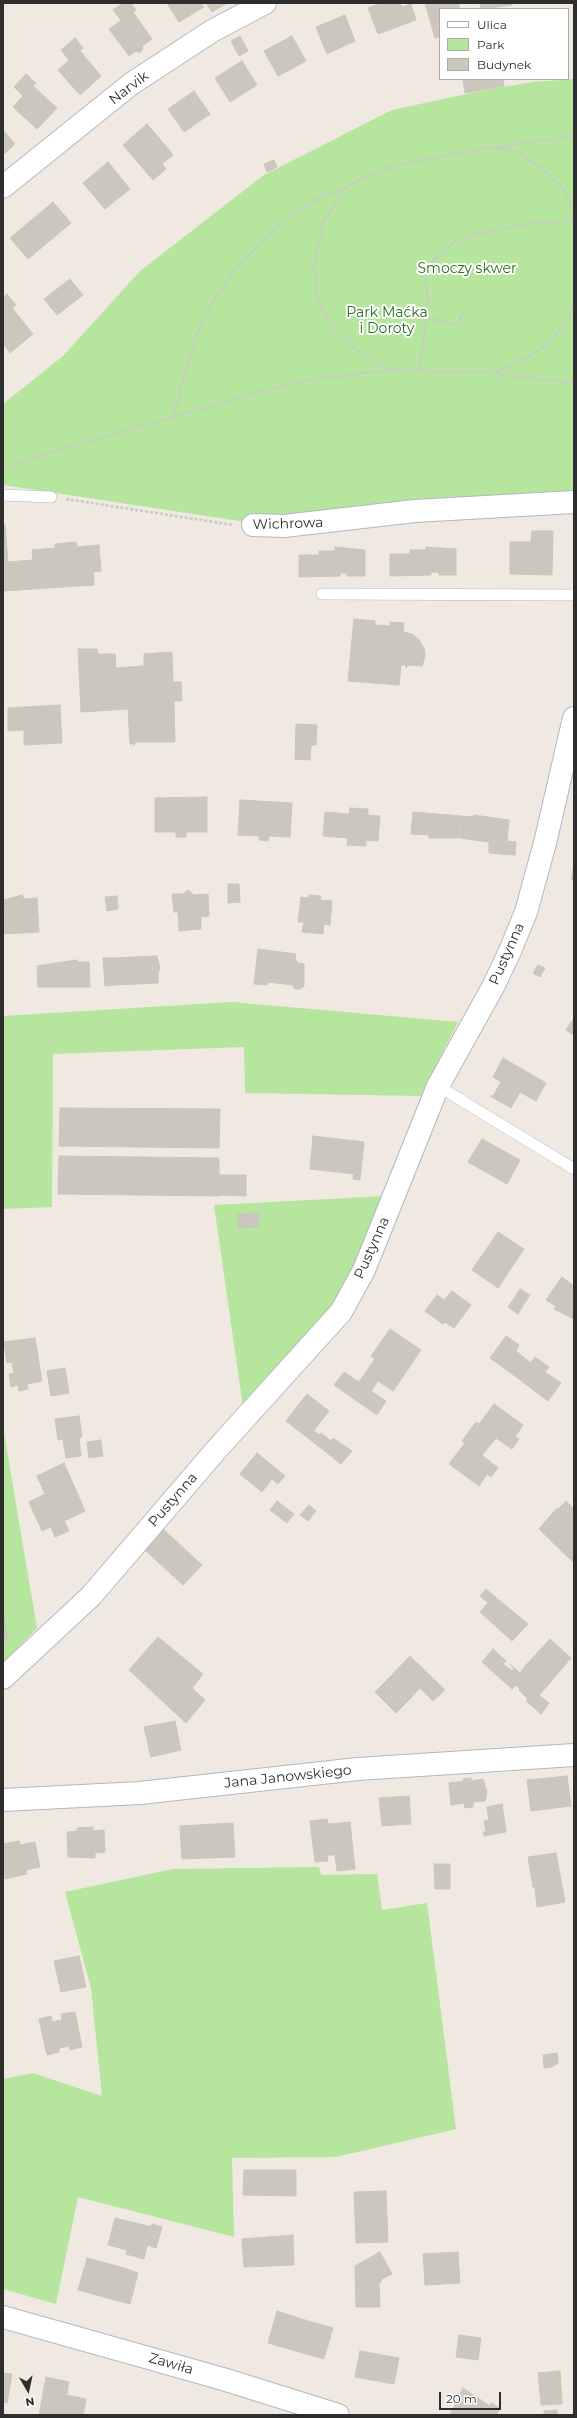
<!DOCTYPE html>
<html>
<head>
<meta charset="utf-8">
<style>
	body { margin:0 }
	#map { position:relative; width:577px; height:2418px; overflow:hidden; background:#efe9e1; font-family:Montserrat,sans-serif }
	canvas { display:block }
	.frame { position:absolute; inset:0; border:4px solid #2e2e2e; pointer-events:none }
	.legend { position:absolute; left:439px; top:8px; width:130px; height:72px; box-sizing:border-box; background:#fff; border:1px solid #ababab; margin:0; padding:5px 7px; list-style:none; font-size:12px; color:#2e2e2e }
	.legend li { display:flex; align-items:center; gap:8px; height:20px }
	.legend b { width:20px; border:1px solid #ababab }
	.north { position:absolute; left:8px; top:2370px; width:40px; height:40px; -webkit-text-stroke:3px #fff; paint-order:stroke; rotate:171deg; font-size:11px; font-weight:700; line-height:16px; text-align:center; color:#2e2e2e }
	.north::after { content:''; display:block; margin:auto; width:14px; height:18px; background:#2e2e2e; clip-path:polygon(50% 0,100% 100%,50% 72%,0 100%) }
	.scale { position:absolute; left:439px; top:2392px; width:62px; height:18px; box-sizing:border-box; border:2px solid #2e2e2e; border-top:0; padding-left:5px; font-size:12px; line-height:14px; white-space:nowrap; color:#2e2e2e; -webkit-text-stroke:3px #fff; paint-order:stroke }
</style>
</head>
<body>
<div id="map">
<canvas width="577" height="2418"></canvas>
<div class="frame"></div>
<ul class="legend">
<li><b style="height:5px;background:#fff"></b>Ulica</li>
<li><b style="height:11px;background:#b6e59e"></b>Park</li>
<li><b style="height:11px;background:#cbc7bf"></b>Budynek</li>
</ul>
<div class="north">N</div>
<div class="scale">20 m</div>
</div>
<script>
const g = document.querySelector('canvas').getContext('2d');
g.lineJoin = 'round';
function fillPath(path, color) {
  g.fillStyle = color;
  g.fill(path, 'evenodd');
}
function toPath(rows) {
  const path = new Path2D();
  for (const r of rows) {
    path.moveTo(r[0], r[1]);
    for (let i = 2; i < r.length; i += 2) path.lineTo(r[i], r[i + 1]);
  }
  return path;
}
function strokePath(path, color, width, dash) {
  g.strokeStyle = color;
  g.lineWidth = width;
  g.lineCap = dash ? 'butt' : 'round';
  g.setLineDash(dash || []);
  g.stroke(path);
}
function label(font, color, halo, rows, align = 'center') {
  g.font = font + ' Montserrat,sans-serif';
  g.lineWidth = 4;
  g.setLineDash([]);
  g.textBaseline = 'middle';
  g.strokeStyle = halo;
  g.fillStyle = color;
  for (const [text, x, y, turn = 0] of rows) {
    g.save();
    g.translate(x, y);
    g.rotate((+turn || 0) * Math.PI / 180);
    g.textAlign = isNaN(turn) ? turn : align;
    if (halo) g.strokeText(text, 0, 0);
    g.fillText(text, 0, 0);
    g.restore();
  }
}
fillPath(toPath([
	[574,79,574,495,313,520,239,521,3,485,3,404,63,356,140,271,264,175,392,110,485,90,533,82],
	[232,1002,458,1022,421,1096,245,1093,244,1047,53,1054,52,1207,3,1209,3,1016],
	[386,1196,362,1253,329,1314,243,1407,214,1205],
	[3,1427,37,1628,3,1663],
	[319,1867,321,1875,377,1874,382,1910,427,1903,456,2129,336,2157,232,2158,234,2237,78,2197,56,2304,3,2289,3,2079,33,2073,102,2096,91,1988,65,1892,173,1869]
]), '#b6e59e');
const building = toPath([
	[123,3,131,3,136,10,121,20,113,10,123,3],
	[167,3,201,3,204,7,179,22,167,3],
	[206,3,227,3,212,12,206,3],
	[382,3,400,3,402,7,411,4,416,20,378,34,368,8,382,3],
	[425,3,458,3,460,9,440,9,440,37,435,38,425,3],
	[480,3,512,3,512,5,481,9,480,3],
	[133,12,152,39,142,46,143,49,140,53,136,51,129,56,109,29,133,12],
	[345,15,355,41,327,54,316,27,345,15],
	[240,36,248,51,239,56,231,41,240,36],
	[292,36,306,61,278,76,264,51,292,36],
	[75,38,83,48,69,60,61,50,75,38],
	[80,51,101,76,80,95,58,70,80,51],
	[242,61,257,85,230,102,215,78,242,61],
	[26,74,36,83,33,86,57,108,37,129,13,107,23,96,14,87,26,74],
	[463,79,503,79,504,86,465,93,463,79],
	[194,91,210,114,184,132,168,109,194,91],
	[147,124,165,145,141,166,123,145,147,124],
	[3,130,15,144,3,155,3,130],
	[165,145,173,155,162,164,166,169,153,180,141,166,165,145],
	[274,160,277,167,267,172,264,164,274,160],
	[108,162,130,189,105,209,83,183,108,162],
	[53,202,71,223,28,259,10,238,53,202],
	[70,279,83,295,57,315,44,299,70,279],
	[7,294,16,305,3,315,3,298,7,294],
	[12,308,33,334,10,353,3,343,3,315,12,308],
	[3,525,5,525,8,562,33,560,32,550,55,548,55,544,76,542,77,547,99,545,101,571,93,572,94,585,3,591,3,525],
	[532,531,553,531,552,575,510,574,510,542,531,542,532,531],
	[335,547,365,550,365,576,347,576,347,573,340,573,340,576,299,577,299,555,319,555,319,551,335,551,335,547],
	[426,547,456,549,456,575,439,575,439,572,431,572,431,575,390,576,390,554,410,554,410,550,426,550,426,547],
	[354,619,375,621,375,625,390,626,390,622,404,623,403,632,412,634,419,640,424,648,425,657,422,666,408,665,406,668,406,665,401,665,399,685,348,681,354,619],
	[78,649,97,649,98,654,115,654,116,668,144,666,144,654,172,652,173,682,181,682,182,701,174,701,175,742,135,742,134,746,134,744,130,744,128,709,81,712,78,649],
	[60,705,62,743,24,745,24,730,8,731,8,708,60,705],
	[296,724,317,725,316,745,311,745,310,760,295,759,296,724],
	[207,797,207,832,186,832,186,837,176,837,176,832,155,832,155,798,207,797],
	[240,800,292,803,290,837,269,836,268,841,259,840,259,836,238,835,240,800],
	[350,808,368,809,368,815,380,816,378,841,366,840,366,846,347,845,348,838,323,836,325,812,349,814,350,808],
	[413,812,461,816,459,838,429,838,429,835,411,834,413,812],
	[474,815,509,820,507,841,516,842,515,855,489,853,489,842,460,838,462,816,474,817,474,815],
	[574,864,574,880,571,879,574,864],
	[228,884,239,884,240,902,228,903,228,884],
	[188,890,194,895,208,894,209,916,201,917,201,929,179,931,178,912,174,912,172,894,183,894,188,890],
	[22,895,24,899,37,898,39,932,3,934,4,900,22,895],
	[309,895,321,896,320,900,332,901,330,925,324,924,323,934,302,932,304,922,298,922,301,897,309,898,309,895],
	[117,896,118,909,107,911,105,897,117,896],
	[258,949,296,954,295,959,298,963,304,964,304,986,300,989,295,989,293,985,268,982,267,985,254,984,258,949],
	[157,956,160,969,158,972,158,983,114,985,112,958,157,956],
	[103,958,112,958,114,985,105,986,103,958],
	[76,960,79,962,89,962,90,987,38,987,37,966,76,960],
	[538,965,545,968,540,977,533,973,538,965],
	[574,1018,574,1035,566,1030,574,1018],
	[503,1058,546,1083,536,1101,520,1092,511,1108,490,1096,493,1096,501,1082,493,1077,503,1058],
	[60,1108,220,1109,219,1148,59,1146,60,1108],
	[313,1136,364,1142,360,1180,353,1179,354,1174,310,1169,313,1136],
	[482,1139,520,1160,507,1184,468,1162,482,1139],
	[59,1156,219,1158,219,1196,58,1194,59,1156],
	[219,1175,246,1175,246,1196,219,1195,219,1175],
	[258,1213,259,1227,239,1228,238,1214,258,1213],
	[498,1232,524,1249,498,1288,472,1270,498,1232],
	[562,1277,574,1286,574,1319,554,1309,556,1306,546,1300,562,1277],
	[520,1289,530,1295,526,1301,517,1294,520,1289],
	[452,1291,471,1305,454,1328,445,1322,443,1324,425,1311,437,1295,444,1300,452,1291],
	[517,1294,526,1301,518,1314,508,1307,517,1294],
	[390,1329,421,1350,393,1391,378,1381,371,1391,386,1401,377,1415,334,1385,344,1372,359,1382,375,1359,371,1356,390,1329],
	[506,1336,519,1345,516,1351,531,1363,519,1379,490,1358,506,1336],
	[35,1338,42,1381,27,1384,28,1389,19,1391,18,1385,11,1387,9,1374,14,1373,12,1362,7,1363,4,1342,35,1338],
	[535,1357,549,1367,545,1372,561,1383,548,1401,519,1379,535,1357],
	[65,1368,69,1393,51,1396,47,1371,65,1368],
	[307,1394,329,1411,308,1438,286,1421,307,1394],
	[494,1404,523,1425,515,1437,519,1439,512,1449,496,1438,482,1455,498,1468,491,1477,487,1474,479,1486,449,1464,465,1443,462,1441,476,1422,479,1424,494,1404],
	[79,1416,82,1437,58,1440,55,1419,79,1416],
	[314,1431,319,1435,321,1433,331,1441,333,1438,352,1451,341,1464,308,1438,314,1431],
	[79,1438,81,1456,66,1458,63,1440,79,1438],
	[101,1440,103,1456,89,1458,87,1442,101,1440],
	[257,1453,285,1476,278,1484,272,1479,262,1492,240,1474,257,1453],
	[64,1463,85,1511,64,1521,69,1531,55,1537,51,1527,42,1531,29,1502,45,1494,37,1476,64,1463],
	[277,1501,294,1514,287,1523,270,1510,277,1501],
	[566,1501,574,1509,574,1563,539,1529,557,1508,558,1509,566,1501],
	[309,1505,316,1511,308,1521,300,1515,309,1505],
	[164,1530,202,1565,183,1585,145,1550,164,1530],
	[486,1589,494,1596,488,1603,480,1596,486,1589],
	[494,1596,528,1624,512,1641,480,1612,494,1596],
	[3,1613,8,1640,3,1641,3,1613],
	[158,1637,203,1674,192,1688,205,1700,186,1723,129,1670,158,1637],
	[550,1639,571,1658,548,1685,526,1665,550,1639],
	[493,1649,506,1661,503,1664,512,1671,514,1669,510,1664,520,1673,526,1665,548,1685,539,1695,549,1703,541,1714,526,1701,528,1699,519,1690,520,1689,516,1685,512,1689,482,1662,493,1649],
	[410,1656,445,1690,433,1701,420,1688,408,1701,387,1680,410,1656],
	[387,1680,408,1701,396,1713,375,1692,387,1680],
	[175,1721,181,1750,151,1757,144,1727,175,1721],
	[567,1776,571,1806,531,1811,527,1780,567,1776],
	[471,1778,471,1781,483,1779,487,1792,485,1801,473,1802,473,1807,465,1808,464,1803,451,1805,449,1783,464,1781,463,1779,471,1778],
	[409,1796,411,1824,382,1826,379,1798,409,1796],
	[502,1804,506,1832,484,1836,483,1832,486,1832,484,1821,489,1820,487,1807,502,1804],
	[327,1819,328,1824,350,1822,355,1869,337,1871,335,1855,327,1855,328,1861,315,1862,310,1821,327,1819],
	[233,1823,235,1857,182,1859,180,1826,233,1823],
	[93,1827,93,1831,104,1830,105,1852,95,1853,95,1858,68,1857,67,1832,78,1831,77,1828,93,1827],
	[19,1841,20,1845,35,1842,40,1867,26,1870,27,1874,5,1879,3,1844,19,1841],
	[556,1853,565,1902,537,1907,535,1887,533,1887,528,1857,556,1853],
	[434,1864,450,1864,450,1889,435,1889,434,1864],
	[79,1956,86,1987,61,1992,54,1961,79,1956],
	[75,2012,82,2047,70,2050,69,2046,59,2048,59,2052,47,2055,39,2019,51,2016,52,2022,62,2020,61,2014,75,2012],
	[557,2053,558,2063,552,2067,544,2068,543,2055,557,2053],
	[244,2170,296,2170,296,2196,243,2195,244,2170],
	[386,2191,388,2242,356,2243,354,2192,386,2191],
	[115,2218,152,2227,144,2259,126,2254,127,2250,108,2245,115,2218],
	[152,2224,162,2227,156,2248,147,2245,152,2224],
	[293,2235,294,2265,244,2267,242,2239,293,2235],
	[380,2252,392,2274,382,2279,379,2284,380,2307,356,2307,355,2266,380,2252],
	[458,2252,460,2283,425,2285,423,2254,458,2252],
	[87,2258,124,2268,115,2300,78,2290,87,2258],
	[124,2268,138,2273,130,2304,115,2300,124,2268],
	[277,2311,305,2320,296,2351,268,2343,277,2311],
	[305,2320,333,2328,324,2359,296,2351,305,2320],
	[459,2335,481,2338,478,2360,456,2357,459,2335],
	[360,2351,399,2358,394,2384,355,2377,360,2351],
	[560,2371,562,2404,541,2405,538,2373,560,2371],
	[3,2373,12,2374,7,2403,3,2402,3,2373],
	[46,2377,69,2382,63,2414,69,2415,39,2415,46,2377],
	[463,2388,490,2406,485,2415,450,2415,463,2388],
	[67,2395,86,2399,83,2415,63,2414,67,2395],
	[491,2403,500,2408,496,2415,485,2415,491,2403],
	[557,2410,557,2415,544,2415,544,2411,557,2410]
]);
fillPath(building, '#cbc7bf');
strokePath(building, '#cbc5ba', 1);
const service = toPath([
	[3,495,51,497],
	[322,594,574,595],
	[438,1086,574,1169]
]);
const minor = toPath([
	[3,187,131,84,212,31,265,3],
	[253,525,284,526,415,511,574,502],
	[3,1678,91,1596,217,1449,341,1312,364,1270,438,1086,494,985,510,951,526,912,545,843,574,718],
	[3,1800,140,1793,358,1769,574,1755]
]);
const tertiary = toPath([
	[3,2317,223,2379,338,2415]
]);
strokePath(service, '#b4b7c1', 12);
strokePath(minor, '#b4b7c1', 24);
strokePath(tertiary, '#b4b7c1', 24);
strokePath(toPath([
	[495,147,574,136],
	[347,187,328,194,302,207,265,238,239,265,213,301,197,333,173,417,274,388,314,379,390,370],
	[574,209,563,189,544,170,515,151,492,147,396,165,374,173,347,187,324,221,314,264,316,289,323,311,335,331,362,354,391,370,496,373,525,359,549,343,566,323,574,307],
	[427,318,454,324,459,321,463,312],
	[419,370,428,309,426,284,428,271,434,259,455,242,476,234,541,222,561,223,574,217],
	[497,374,574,383],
	[3,471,31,458,173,417],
	[66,499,233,525]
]), '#c9c9c9', 2.5, [3, 2]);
strokePath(service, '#fff', 11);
strokePath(minor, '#fff', 22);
strokePath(tertiary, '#fff', 22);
label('14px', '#2e2e2e', '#fff', [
	["Narvik",129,88,-37],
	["Wichrowa",288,524,-2],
	["Pustynna",507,954,-66],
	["Pustynna",372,1248,-66],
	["Pustynna",173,1500,-49],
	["Jana Janowskiego",288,1777,-6],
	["Zawiła",171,2364,16]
]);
label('14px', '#2c6e1b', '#fff', [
	["Smoczy skwer",467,269],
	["Park Maćka",387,313],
	["i Doroty",387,329]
]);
</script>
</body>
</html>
